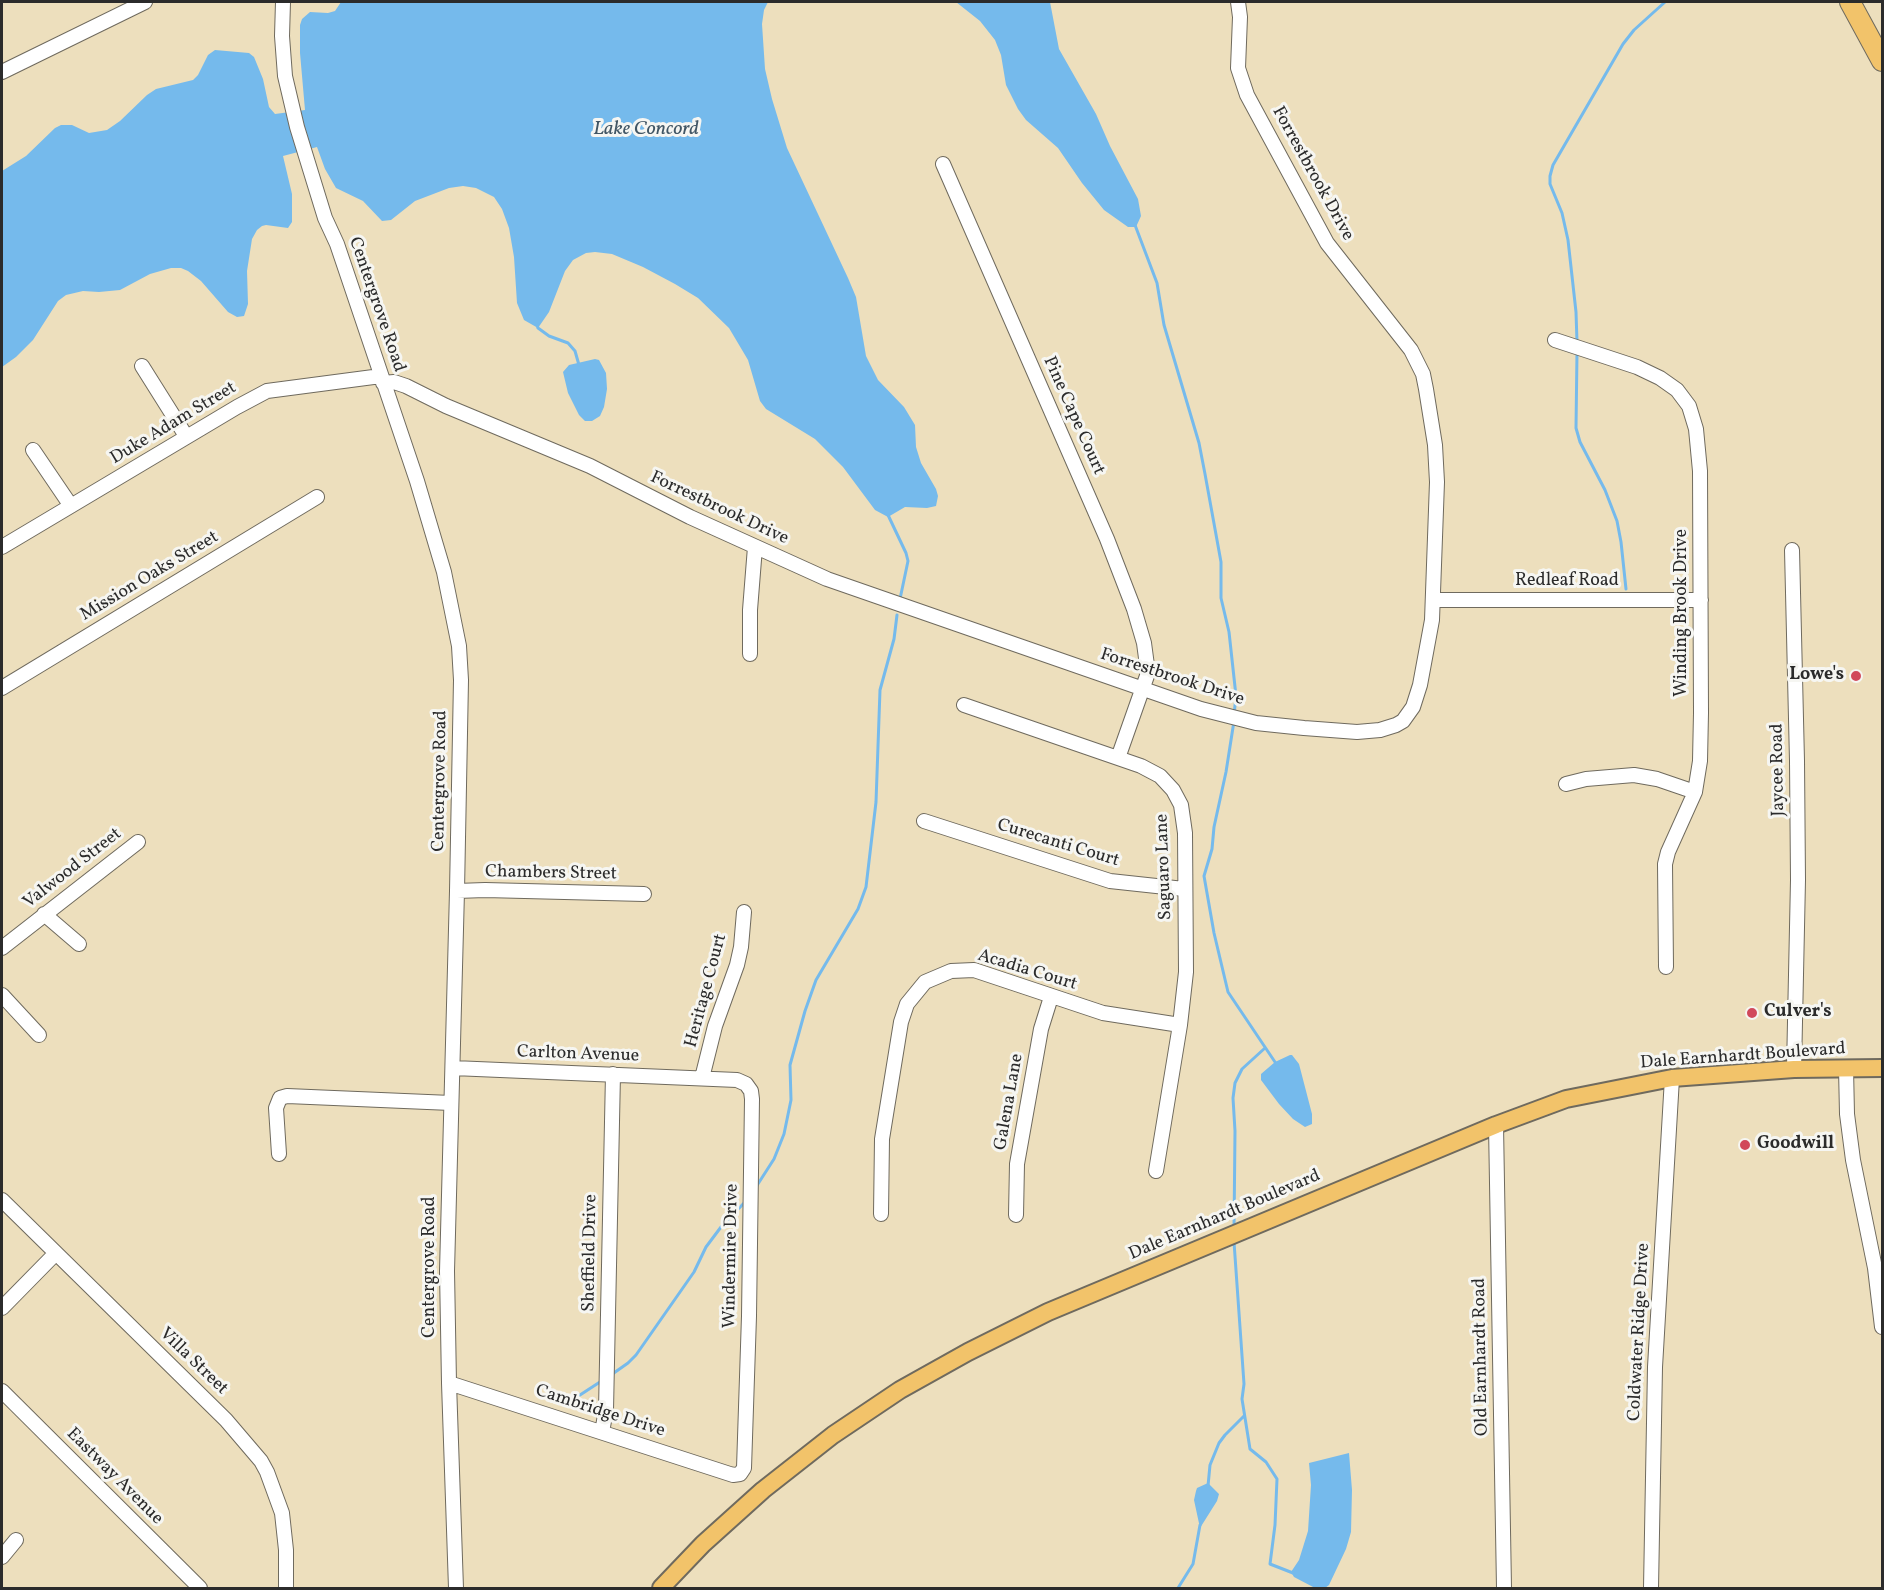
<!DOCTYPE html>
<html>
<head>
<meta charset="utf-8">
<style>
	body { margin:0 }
	#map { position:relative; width:1884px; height:1590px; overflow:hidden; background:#eddfbd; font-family:Vollkorn,serif }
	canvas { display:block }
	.frame { position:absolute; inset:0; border:3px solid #2b2b2b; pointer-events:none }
</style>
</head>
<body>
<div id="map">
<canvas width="1884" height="1590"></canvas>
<div class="frame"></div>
</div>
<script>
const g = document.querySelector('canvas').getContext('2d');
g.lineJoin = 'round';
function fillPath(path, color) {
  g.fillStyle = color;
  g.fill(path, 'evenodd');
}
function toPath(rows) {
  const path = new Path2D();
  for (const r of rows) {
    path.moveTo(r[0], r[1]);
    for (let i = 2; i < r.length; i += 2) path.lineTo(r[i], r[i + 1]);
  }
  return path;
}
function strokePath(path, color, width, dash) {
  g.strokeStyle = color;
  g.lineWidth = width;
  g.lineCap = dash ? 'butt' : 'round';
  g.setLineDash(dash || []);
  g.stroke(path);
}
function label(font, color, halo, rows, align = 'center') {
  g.font = font + ' Vollkorn,serif';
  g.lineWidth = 6;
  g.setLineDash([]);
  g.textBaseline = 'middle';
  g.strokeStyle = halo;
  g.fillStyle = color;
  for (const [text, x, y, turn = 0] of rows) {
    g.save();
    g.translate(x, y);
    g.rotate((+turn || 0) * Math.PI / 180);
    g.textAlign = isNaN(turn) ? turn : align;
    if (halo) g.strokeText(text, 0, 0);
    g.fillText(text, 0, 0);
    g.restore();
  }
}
fillPath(toPath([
	[341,2,768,2,764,10,762,24,765,69,772,99,787,148,848,278,856,297,866,356,878,380,904,407,915,425,916,447,921,463,936,489,938,496,936,506,927,508,905,507,888,517,875,510,843,467,815,439,766,409,760,401,748,360,729,328,698,298,675,284,643,267,612,254,595,252,586,253,573,260,565,271,549,312,538,328,524,320,517,303,514,257,509,228,502,209,494,197,476,188,463,186,449,188,415,201,391,220,382,221,363,201,336,188,325,169,317,147,283,156,292,194,292,222,288,228,266,225,262,226,257,230,252,239,247,271,248,304,244,316,237,317,228,312,201,281,188,271,181,268,171,268,150,274,120,290,99,292,83,291,66,295,58,301,33,340,16,357,2,367,2,171,26,156,55,128,61,125,72,125,89,133,107,130,120,121,147,95,156,89,193,80,198,75,208,55,215,50,249,53,254,57,263,79,269,107,275,114,305,110,300,53,300,25,302,19,310,12,328,13,335,11],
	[956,2,1050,2,1059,49,1096,114,1110,146,1138,199,1141,216,1136,227,1128,227,1104,210,1082,183,1058,148,1026,120,1018,109,1006,85,1001,55,995,40,980,21],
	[595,359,599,360,606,373,607,389,604,407,600,416,592,421,585,421,579,415,568,393,563,372,569,365],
	[1290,1055,1292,1055,1299,1064,1312,1114,1312,1124,1305,1127,1293,1119,1279,1104,1261,1080,1261,1074,1275,1062],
	[1349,1453,1352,1490,1351,1532,1346,1549,1329,1585,1325,1588,1315,1588,1294,1577,1291,1572,1299,1560,1308,1531,1311,1485,1309,1463],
	[1208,1483,1219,1494,1217,1501,1200,1528,1194,1500,1196,1491,1197,1488]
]), '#75baec');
strokePath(toPath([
	[1135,225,1157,283,1164,325,1199,443,1205,474,1221,562,1221,598,1229,632,1236,696,1234,715],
	[537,325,538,328,549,336,568,343,575,351,579,365],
	[1577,342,1576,312,1568,240,1562,213,1550,184,1550,176,1553,165,1623,44,1634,30,1665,2],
	[1577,352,1576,428,1580,442,1605,490,1617,521,1621,542,1626,589],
	[888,515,906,553,908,561,900,599],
	[1234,721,1226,772,1214,827,1212,849,1204,876,1214,933,1228,992,1277,1065],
	[756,1187,774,1159,784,1134,791,1100,790,1065,805,1011,816,980,858,909,866,887,876,802,880,690,894,639,897,615],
	[1234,1229,1235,1131,1233,1098,1235,1083,1242,1069,1265,1048],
	[1234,1242,1244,1384,1242,1399,1250,1449,1266,1462,1277,1479,1275,1525,1270,1564,1293,1573],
	[611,1375,628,1363,636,1355,694,1272,706,1247,721,1227,745,1202],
	[580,1395,603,1380],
	[1208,1486,1210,1465,1219,1443,1225,1435,1244,1416],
	[1178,1588,1193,1564,1200,1525]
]), '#75baec', 3);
const minor = toPath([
	[283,2,282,36,285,76,297,127,325,218,337,244,417,481,444,572,459,646,461,680,457,891,447,1271,449,1383,456,1588],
	[2,72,145,2],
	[943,164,1107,539,1134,609,1144,643,1148,673,1118,758],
	[1555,340,1637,367,1660,378,1677,390,1689,406,1696,429,1700,471,1701,713,1700,761,1695,792,1668,852,1665,864,1666,967],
	[142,366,186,436],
	[383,383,394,382,406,386,446,406,590,466,690,517,827,579,1201,709,1256,723,1304,728,1357,732,1380,730,1396,725,1403,721,1413,707,1420,685,1432,620,1437,482,1435,445,1426,389,1423,374,1411,350,1327,243,1247,95,1238,68,1240,17,1238,2],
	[33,450,71,506],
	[2,547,237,407,267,391,381,376],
	[1792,550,1797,761,1798,880,1794,1069],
	[1433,600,1701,600],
	[750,654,750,610,755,547],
	[2,688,317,497],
	[964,705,1141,766,1160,776,1173,790,1181,805,1185,833,1186,972,1180,1025,1156,1171],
	[1566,784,1586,779,1634,775,1657,779,1695,792],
	[924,821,1110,881,1184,889],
	[457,891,485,890,644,894],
	[44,914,79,944],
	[2,948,138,842],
	[2,995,39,1035],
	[1846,1068,1847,1114,1853,1160,1875,1268,1882,1327],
	[702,1078,715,1026,737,965,741,947,744,912],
	[1496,1125,1504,1588],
	[279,1154,276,1108,280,1098,287,1096,451,1103],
	[2,1200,226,1420,261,1461,267,1472,282,1513,286,1550,286,1588],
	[881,1214,882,1139,901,1022,907,1004,925,982,951,971,974,970,1103,1013,1180,1025],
	[1016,1215,1017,1164,1041,1029,1051,997],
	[2,1308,56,1253],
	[449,1383,733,1475,740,1474,744,1468,749,1316,752,1099,751,1091,746,1084,737,1080,453,1068],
	[2,1391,200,1588],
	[602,1432,606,1410,613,1074],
	[2,1557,16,1540],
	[1651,1588,1655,1367,1672,1078]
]);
const major = toPath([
	[661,1588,703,1544,763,1490,833,1435,900,1390,968,1352,1048,1312,1496,1125,1566,1099,1672,1078,1794,1069,1882,1068]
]);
const highway = toPath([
	[1850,2,1882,61]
]);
strokePath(minor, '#6f6a5e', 16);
strokePath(major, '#6f6a5e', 20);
strokePath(highway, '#6f6a5e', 22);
strokePath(minor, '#fff', 14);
strokePath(major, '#f2c36a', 16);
strokePath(highway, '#f2c36a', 20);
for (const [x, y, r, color] of [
	[1856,676,6,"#d1495b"],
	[1752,1013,6,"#d1495b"],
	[1745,1145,6,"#d1495b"]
]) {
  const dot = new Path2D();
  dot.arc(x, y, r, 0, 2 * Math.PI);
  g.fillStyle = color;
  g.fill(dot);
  strokePath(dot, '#f6f6f2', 2);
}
label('18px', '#2b2b2b', '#f6f6f2', [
	["Forrestbrook Drive",1312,174,61],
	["Centergrove Road",376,305,71],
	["Pine Cape Court",1073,416,66],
	["Duke Adam Street",174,424,-31],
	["Forrestbrook Drive",719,509,25],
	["Mission Oaks Street",150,577,-31],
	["Redleaf Road",1567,582],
	["Winding Brook Drive",1683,613,-90],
	["Forrestbrook Drive",1172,678,18],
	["Jaycee Road",1779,770,-91],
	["Centergrove Road",441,781,-89],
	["Curecanti Court",1058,844,17],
	["Saguaro Lane",1165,867,-92],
	["Valwood Street",73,869,-38],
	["Chambers Street",551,874,1],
	["Acadia Court",1027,971,17],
	["Heritage Court",707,991,-75],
	["Carlton Avenue",578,1055,2],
	["Dale Earnhardt Boulevard",1743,1057,-4],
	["Galena Lane",1010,1102,-80],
	["Dale Earnhardt Boulevard",1225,1216,-23],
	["Sheffield Drive",591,1253,-89],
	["Windermire Drive",732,1256,-89],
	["Centergrove Road",431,1267,-90],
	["Coldwater Ridge Drive",1640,1332,-87],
	["Old Earnhardt Road",1482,1357,-91],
	["Villa Street",193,1362,44],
	["Cambridge Drive",600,1412,18],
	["Eastway Avenue",114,1477,45]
]);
label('bold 18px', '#2b2b2b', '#f6f6f2', [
	["Lowe's",1844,676,"right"],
	["Culver's",1764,1013],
	["Goodwill",1757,1145]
], 'left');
label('italic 20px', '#415665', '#f6f6f2', [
	["Lake Concord",646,130]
]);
</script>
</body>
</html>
